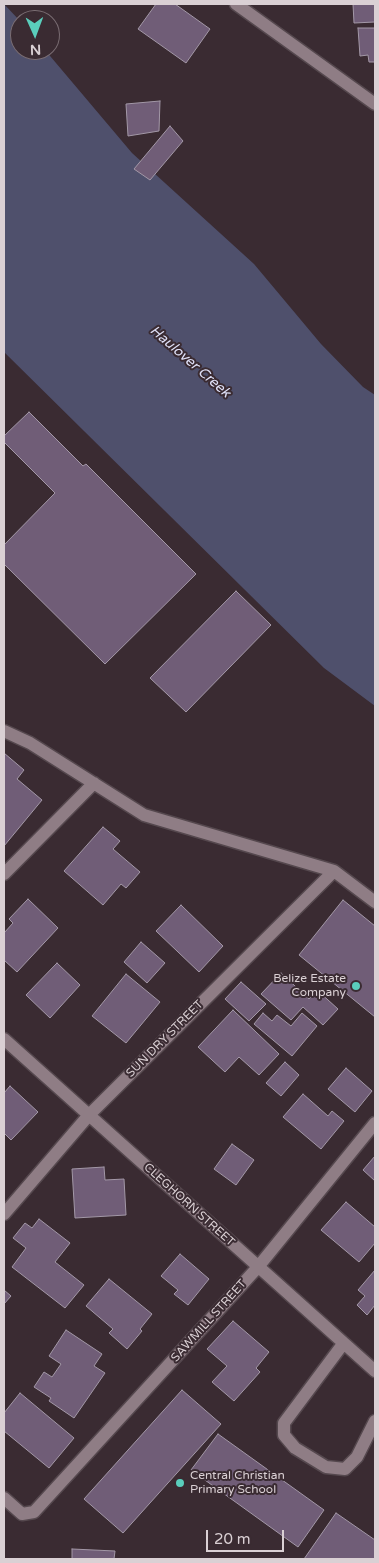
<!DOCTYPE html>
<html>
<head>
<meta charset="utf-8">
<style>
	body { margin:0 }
	#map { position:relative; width:379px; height:1563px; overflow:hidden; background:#3a2b32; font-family:"Varela Round",sans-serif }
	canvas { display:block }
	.frame { position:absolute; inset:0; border:5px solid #dad0d4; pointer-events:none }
	.north { position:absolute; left:10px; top:10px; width:50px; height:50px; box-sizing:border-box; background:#3a2b32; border:1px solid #7a6d73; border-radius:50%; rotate:178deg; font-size:14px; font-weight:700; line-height:20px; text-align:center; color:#dad0d4 }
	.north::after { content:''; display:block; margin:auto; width:18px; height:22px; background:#5acebc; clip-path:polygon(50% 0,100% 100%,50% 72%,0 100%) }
	.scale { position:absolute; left:206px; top:1530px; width:78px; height:22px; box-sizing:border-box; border:2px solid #dad0d4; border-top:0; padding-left:6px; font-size:15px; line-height:18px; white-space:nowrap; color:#dad0d4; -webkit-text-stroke:4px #3a2b32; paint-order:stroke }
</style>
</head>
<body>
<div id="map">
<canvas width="379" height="1563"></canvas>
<div class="frame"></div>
<div class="north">N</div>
<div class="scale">20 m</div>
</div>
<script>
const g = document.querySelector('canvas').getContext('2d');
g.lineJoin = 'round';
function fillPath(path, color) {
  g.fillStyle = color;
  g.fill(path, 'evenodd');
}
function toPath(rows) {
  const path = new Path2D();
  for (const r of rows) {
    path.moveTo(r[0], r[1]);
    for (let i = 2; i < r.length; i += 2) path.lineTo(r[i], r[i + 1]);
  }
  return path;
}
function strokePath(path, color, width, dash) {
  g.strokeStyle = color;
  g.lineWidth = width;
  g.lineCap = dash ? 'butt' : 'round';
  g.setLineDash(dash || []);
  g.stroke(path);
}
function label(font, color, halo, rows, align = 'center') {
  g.font = font + ' "Varela Round",sans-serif';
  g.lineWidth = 4;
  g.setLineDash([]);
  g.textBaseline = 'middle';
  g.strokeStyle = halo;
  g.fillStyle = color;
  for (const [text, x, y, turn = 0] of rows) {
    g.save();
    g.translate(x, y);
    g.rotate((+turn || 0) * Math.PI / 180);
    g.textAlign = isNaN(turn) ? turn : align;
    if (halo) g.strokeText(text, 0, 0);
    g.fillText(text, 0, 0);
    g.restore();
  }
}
fillPath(toPath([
	[4,4,20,21,20,50,45,50,132,153,254,264,321,344,363,387,375,395,375,706,324,668,4,352]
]), '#4f506c');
const building = toPath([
	[156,4,175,4,210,29,186,63,138,29,156,4],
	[353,4,375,4,375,22,354,23,353,4],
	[358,28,375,28,375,62,369,62,368,55,360,56,358,28],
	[160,101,159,131,128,136,126,104,160,101],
	[170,126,183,141,150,180,134,169,170,126],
	[29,412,83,466,86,464,196,574,105,664,4,564,4,545,55,493,4,442,4,436,29,412],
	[236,591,271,625,186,712,150,678,236,591],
	[4,753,24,770,17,779,42,800,4,846,4,753],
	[103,827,120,841,113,849,140,872,126,888,121,884,103,905,64,871,103,827],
	[28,899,58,928,17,972,4,960,4,933,13,923,9,919,28,899],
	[343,900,375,926,375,1017,299,955,343,900],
	[181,905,223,946,199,972,156,931,181,905],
	[141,942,165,963,147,983,124,962,141,942],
	[57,963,80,985,50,1018,26,995,57,963],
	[281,973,309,999,317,990,338,1009,323,1025,303,1007,291,1020,261,994,281,973],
	[126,974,160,1002,126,1043,92,1016,126,974],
	[241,982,266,1004,249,1021,225,999,241,982],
	[233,1010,279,1054,259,1075,239,1057,225,1072,198,1047,233,1010],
	[263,1013,272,1021,277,1015,291,1026,302,1013,317,1026,292,1056,254,1024,263,1013],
	[285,1062,299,1075,281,1096,266,1083,285,1062],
	[346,1068,372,1091,355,1112,328,1089,346,1068],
	[10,1086,38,1112,11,1140,4,1133,4,1093,10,1086],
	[303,1094,328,1116,332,1111,344,1121,321,1149,283,1117,303,1094],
	[232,1144,254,1160,236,1185,214,1169,232,1144],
	[375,1156,375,1181,363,1170,375,1156],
	[104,1167,105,1180,124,1179,126,1215,75,1218,72,1169,104,1167],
	[346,1202,375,1227,375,1243,359,1262,321,1230,346,1202],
	[39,1219,70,1243,55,1262,84,1285,65,1308,12,1267,26,1248,13,1238,25,1223,32,1228,39,1219],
	[180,1254,209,1279,188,1305,174,1294,178,1290,161,1276,180,1254],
	[375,1270,375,1305,367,1315,357,1305,365,1296,358,1290,375,1270],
	[109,1279,152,1314,140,1329,142,1331,127,1349,109,1333,113,1329,86,1306,109,1279],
	[4,1290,11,1296,4,1304,4,1290],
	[233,1321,269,1352,256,1368,260,1372,234,1401,212,1382,227,1366,207,1349,233,1321],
	[66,1330,102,1354,94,1366,105,1373,74,1418,49,1401,51,1398,34,1387,44,1372,52,1377,61,1364,49,1356,66,1330],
	[182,1390,221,1424,123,1533,84,1499,182,1390],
	[20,1393,74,1438,49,1468,4,1431,4,1413,20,1393],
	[218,1434,324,1510,298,1547,191,1470,218,1434],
	[336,1513,375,1540,375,1559,304,1559,336,1513],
	[72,1549,115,1551,114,1559,72,1559,72,1549]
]);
fillPath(building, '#705d77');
strokePath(building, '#a398a7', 1);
const minor = toPath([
	[236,4,375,104],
	[4,731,30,743,144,815,334,871,375,902],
	[4,874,94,783],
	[4,1039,375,1371],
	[4,1214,89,1115,334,871],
	[343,1344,284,1423,284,1435,295,1448,326,1467,345,1469,357,1457,375,1421],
	[4,1498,22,1514,34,1512,258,1267,375,1123]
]);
strokePath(minor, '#55484e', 15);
strokePath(minor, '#8f7d85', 12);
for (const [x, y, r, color] of [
	[356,986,5,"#5acebc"],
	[180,1483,5,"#5acebc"]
]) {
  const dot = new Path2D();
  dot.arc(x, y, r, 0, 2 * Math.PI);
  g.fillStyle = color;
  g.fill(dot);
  strokePath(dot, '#3a2b32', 2);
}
label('12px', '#dad0d4', '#3a2b32', [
	["Belize Estate",346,979],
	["Company",346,993],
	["Central Christian",190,1476,"left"],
	["Primary School",190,1490,"left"]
], 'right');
label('12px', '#dad0d4', '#3a2b32', [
	["SUN DRY STREET",165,1039,-45],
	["CLEGHORN STREET",189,1205,42],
	["SAWMILL STREET",209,1321,-48]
]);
label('italic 14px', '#dedff6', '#3a2b32', [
	["Haulover Creek",190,362,41]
]);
</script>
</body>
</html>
